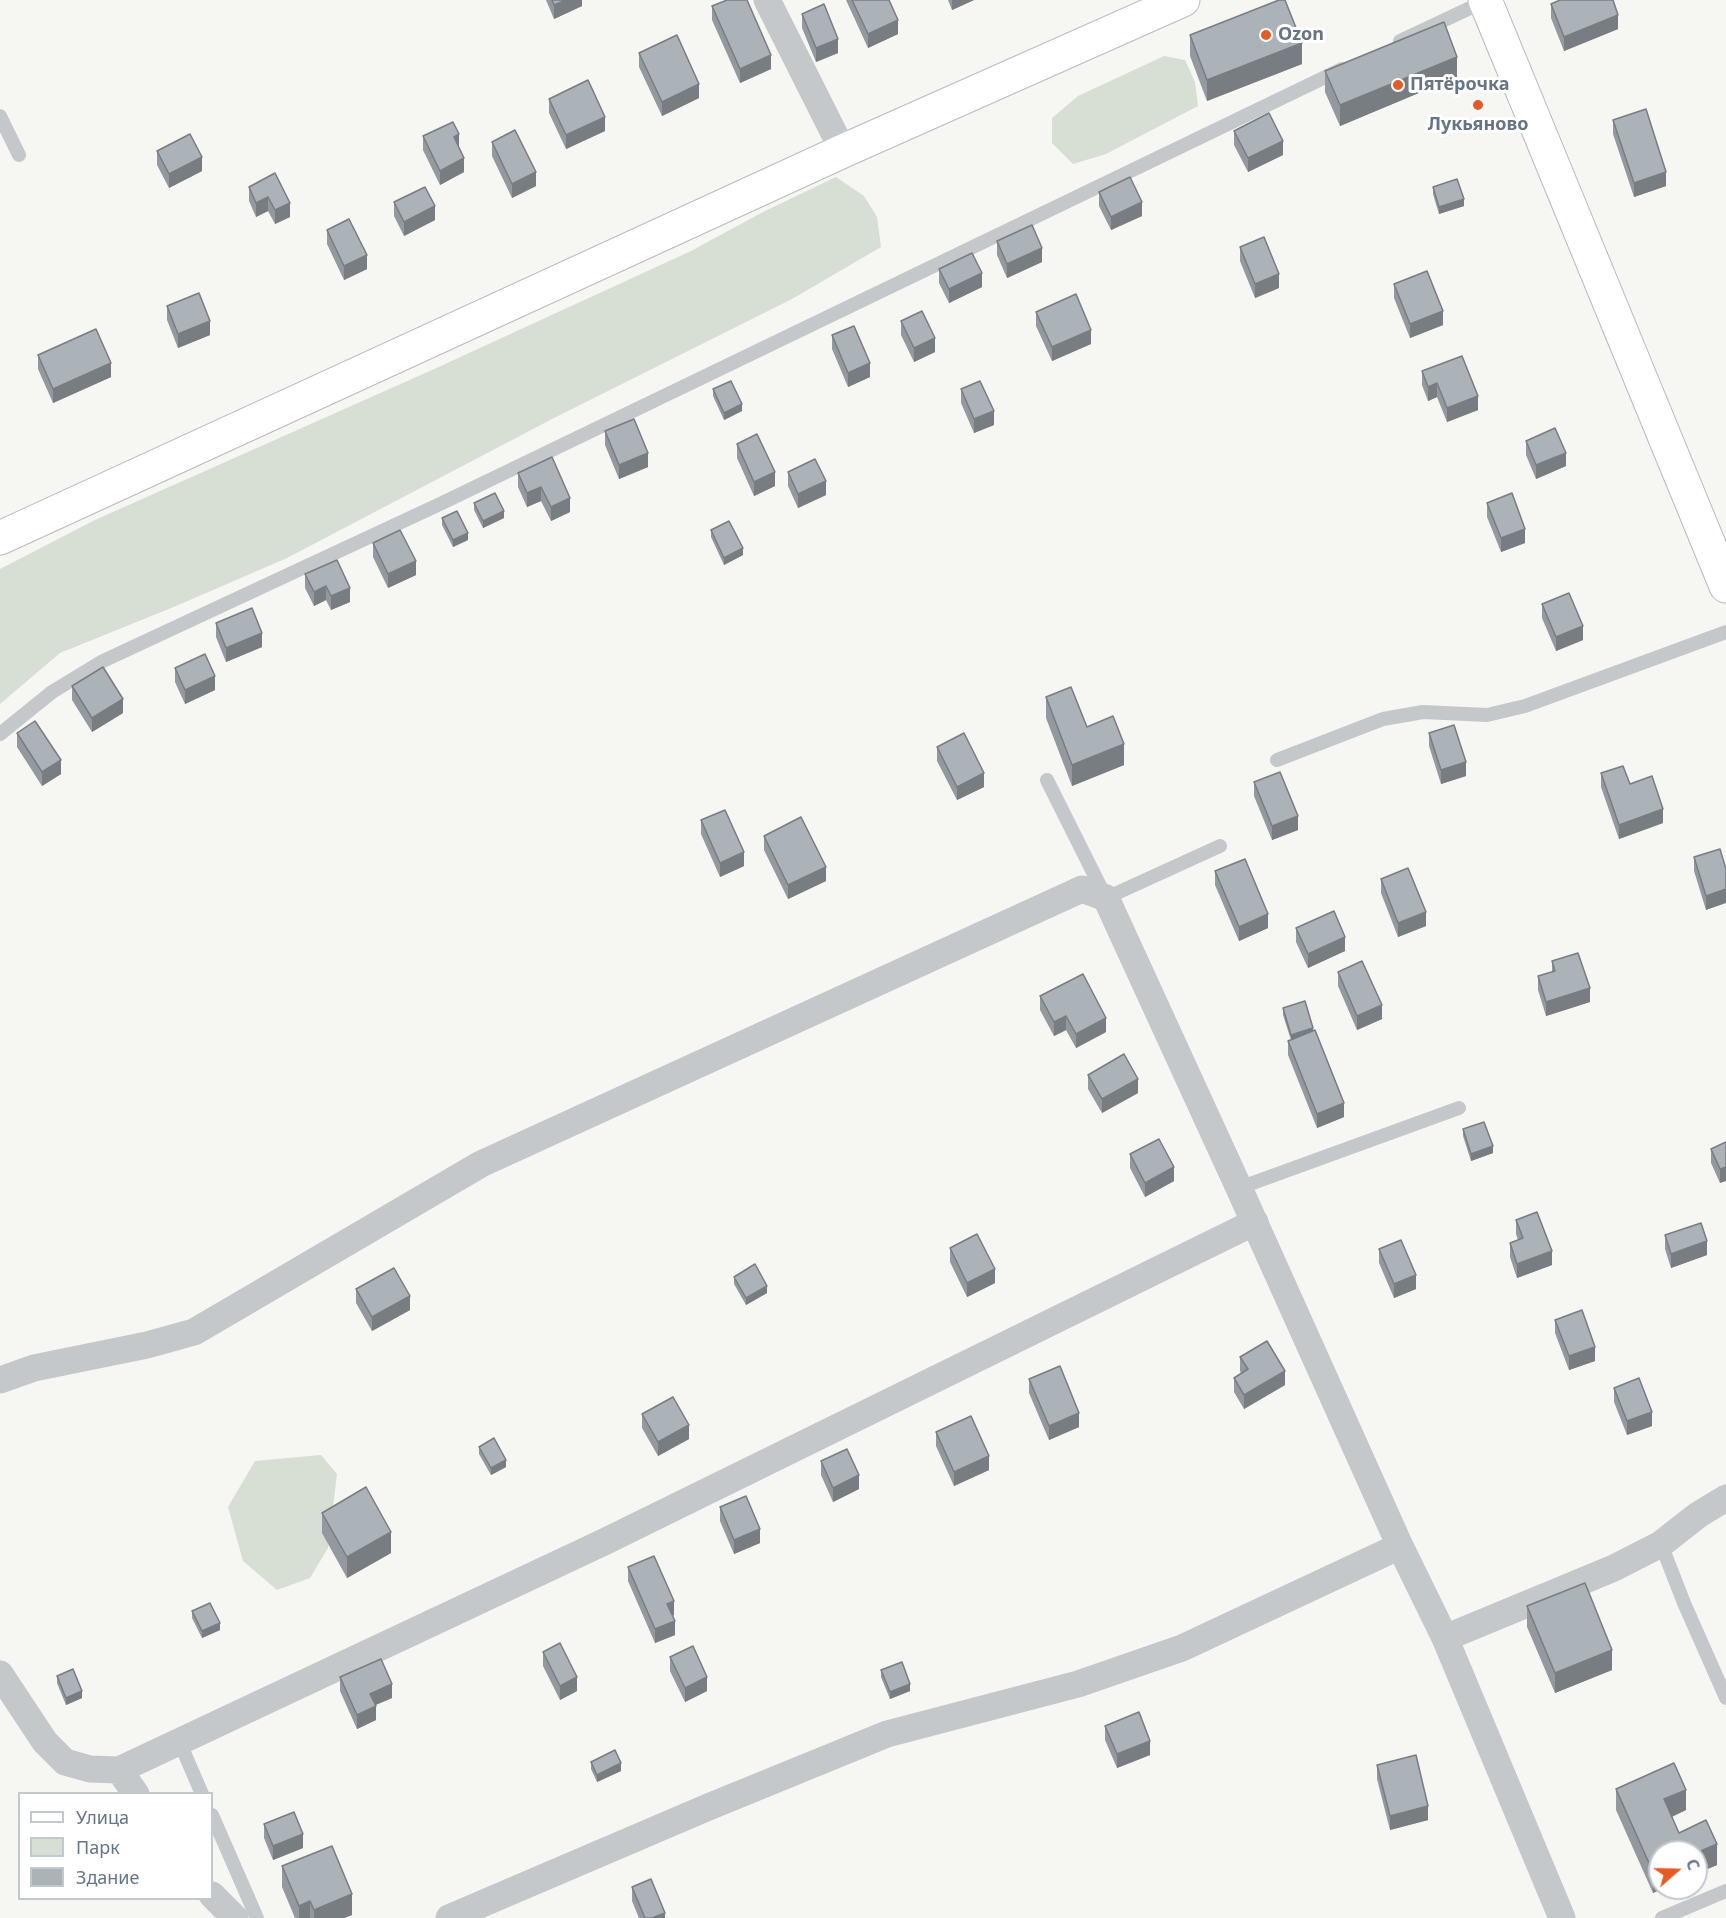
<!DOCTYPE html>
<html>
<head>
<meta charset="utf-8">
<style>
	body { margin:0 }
	#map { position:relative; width:1726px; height:1918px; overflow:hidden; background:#f6f6f3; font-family:"Noto Sans",sans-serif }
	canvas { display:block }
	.legend { position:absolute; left:18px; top:1792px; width:195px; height:108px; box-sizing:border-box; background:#fff; border:2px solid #c1c8ce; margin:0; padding:8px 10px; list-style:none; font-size:18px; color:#657585 }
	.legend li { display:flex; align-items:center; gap:12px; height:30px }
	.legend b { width:30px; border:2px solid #c1c8ce }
	.north { position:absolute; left:1648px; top:1840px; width:60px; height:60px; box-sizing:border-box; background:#fff; border:2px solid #c1c8ce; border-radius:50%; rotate:70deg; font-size:16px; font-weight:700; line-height:24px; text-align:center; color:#657585 }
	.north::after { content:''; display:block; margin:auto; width:21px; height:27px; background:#e65b24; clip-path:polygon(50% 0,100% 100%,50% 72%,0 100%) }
</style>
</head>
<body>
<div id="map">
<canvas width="1726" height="1918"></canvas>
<ul class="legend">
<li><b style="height:8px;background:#fff"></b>Улица</li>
<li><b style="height:16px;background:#d7ded4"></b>Парк</li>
<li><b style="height:16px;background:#abb2b8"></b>Здание</li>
</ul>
<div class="north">С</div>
</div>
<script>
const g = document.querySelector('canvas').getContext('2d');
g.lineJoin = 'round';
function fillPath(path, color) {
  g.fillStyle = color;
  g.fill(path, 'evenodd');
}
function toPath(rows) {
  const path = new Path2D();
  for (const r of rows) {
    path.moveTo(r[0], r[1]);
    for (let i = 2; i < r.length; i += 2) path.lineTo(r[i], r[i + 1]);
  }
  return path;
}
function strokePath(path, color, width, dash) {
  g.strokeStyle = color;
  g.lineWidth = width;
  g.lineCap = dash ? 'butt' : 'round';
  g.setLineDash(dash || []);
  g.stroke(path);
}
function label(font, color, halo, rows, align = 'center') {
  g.font = font + ' "Noto Sans",sans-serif';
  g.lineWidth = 6;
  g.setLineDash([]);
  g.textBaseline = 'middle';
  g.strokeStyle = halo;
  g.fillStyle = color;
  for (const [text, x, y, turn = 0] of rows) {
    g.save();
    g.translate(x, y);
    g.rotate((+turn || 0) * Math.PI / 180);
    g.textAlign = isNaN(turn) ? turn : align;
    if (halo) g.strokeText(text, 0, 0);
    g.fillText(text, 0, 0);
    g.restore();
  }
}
fillPath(toPath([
	[1164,56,1185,60,1195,82,1198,106,1106,154,1073,164,1052,143,1052,118,1078,96],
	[836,177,864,196,877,217,881,247,792,299,554,418,287,558,176,606,60,653,0,704,0,569,95,520,432,370,691,251,763,212],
	[321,1455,337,1474,328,1548,310,1578,277,1590,243,1561,228,1507,255,1461]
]), '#d7ded4');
const secondary = toPath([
	[1485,0,1726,586],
	[0,538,843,151,1183,0]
]);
strokePath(secondary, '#b6bbc0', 35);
strokePath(toPath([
	[1400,41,1485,1],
	[0,116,19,155],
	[0,734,52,692,103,661,440,504,1342,69],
	[1277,760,1383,719,1423,712,1487,715,1525,706,1726,632],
	[1047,780,1106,898,1220,846],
	[1239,1188,1459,1108],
	[1661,1544,1684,1603,1726,1698],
	[180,1743,202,1794],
	[212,1815,257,1918],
	[1662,1918,1726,1891]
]), '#c4c8cb', 14);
strokePath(toPath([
	[767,0,843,151],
	[0,1380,34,1368,147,1345,194,1332,481,1164,1082,889,1106,898,1239,1188,1400,1546,1445,1638,1562,1918],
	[1445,1638,1614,1568,1661,1544,1698,1515,1726,1498],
	[0,1674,45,1742,65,1762,90,1769,119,1770,136,1794],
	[119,1770,604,1542,1255,1222],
	[212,1895,235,1918],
	[449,1918,706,1808,887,1734,1078,1684,1182,1648,1400,1546]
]), '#c4c8cb', 27);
strokePath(secondary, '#fff', 33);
fillPath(toPath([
	[546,0,582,0,582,6,554,19],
	[846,0,889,0,898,34,868,48],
	[948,0,974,0,952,10],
	[1551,4,1618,29,1564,51,1551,18],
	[712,6,771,69,740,83,712,20],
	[802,14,838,53,816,62,802,28],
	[1190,35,1302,64,1207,101,1190,56],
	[639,53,699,98,662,116,639,67],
	[1325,71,1457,77,1340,126,1325,92],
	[549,99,605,131,566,149,549,113],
	[1613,120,1666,186,1634,197,1613,134],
	[1234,131,1283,155,1248,172,1234,145],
	[423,136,464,172,440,185,423,150],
	[492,142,536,186,512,198,492,156],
	[157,151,202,171,169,188,157,165],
	[275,173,290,217,275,224,268,211,256,217,249,201,249,187],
	[1433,187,1464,206,1439,214,1433,194],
	[1099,192,1142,216,1111,230,1099,206],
	[394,202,435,220,404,236,394,216],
	[327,230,367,269,344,280,327,244],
	[997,241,1042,262,1007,278,997,255],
	[1240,247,1279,288,1255,298,1240,261],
	[939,269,982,287,949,303,939,283],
	[1394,284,1443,325,1410,338,1394,298],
	[167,306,210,335,178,348,167,320],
	[1036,312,1091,344,1052,361,1036,326],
	[901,321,935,352,914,362,901,335],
	[832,335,870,377,848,387,832,349],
	[38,355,111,377,53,403,38,369],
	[1422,371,1478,410,1447,422,1437,397,1428,401,1422,385],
	[713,389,742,411,724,420,713,396],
	[961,389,994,425,974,433,961,403],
	[605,431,648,467,619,479,605,445],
	[1526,441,1566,466,1536,479,1526,455],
	[737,444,775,486,754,496,737,458],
	[552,457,570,512,551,521,541,501,527,507,518,487,518,473],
	[788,472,826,495,798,508,788,486],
	[474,503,504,518,483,528,474,510],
	[1487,503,1525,543,1501,552,1487,517],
	[442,518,468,540,453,547,442,525],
	[711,530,743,555,724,565,711,537],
	[373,543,416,575,388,588,373,557],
	[305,574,350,602,331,610,326,600,314,606,305,588],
	[1542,604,1583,640,1556,651,1542,618],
	[216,623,262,647,226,662,216,637],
	[175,668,215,690,185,704,175,682],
	[72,686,123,713,92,732,72,700],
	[1046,697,1087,727,1124,765,1072,786,1046,718],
	[17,733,61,774,42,786,17,747],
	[1429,733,1466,776,1441,784,1429,746],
	[937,747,984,787,957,800,937,761],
	[1601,773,1630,784,1663,823,1619,839,1601,787],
	[1254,782,1298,830,1272,840,1254,796],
	[701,820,744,866,720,877,701,834],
	[764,836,826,881,788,899,764,850],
	[1720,849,1706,910,1694,871,1694,857],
	[1215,871,1268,928,1239,941,1215,885],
	[1381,879,1426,926,1398,937,1381,893],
	[1296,928,1345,951,1308,968,1296,942],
	[1552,961,1590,1002,1546,1016,1538,990,1538,976,1552,972],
	[1338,972,1382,1019,1357,1030,1338,986],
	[1040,996,1106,1032,1076,1048,1066,1030,1054,1036,1040,1010],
	[1283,1008,1313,1031,1344,1117,1317,1128,1288,1055,1288,1041,1291,1040,1283,1015],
	[1088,1075,1138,1093,1102,1113,1088,1089],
	[1463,1129,1493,1153,1471,1161,1463,1136],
	[1726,1142,1720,1183,1711,1163,1711,1149],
	[1130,1154,1174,1181,1145,1197,1130,1168],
	[1516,1220,1552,1265,1517,1278,1510,1257,1510,1243,1518,1240,1516,1234],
	[1665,1235,1707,1255,1671,1268,1665,1249],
	[950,1248,995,1283,967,1297,950,1262],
	[1379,1249,1416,1289,1394,1298,1379,1263],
	[734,1277,767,1293,746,1305,734,1284],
	[356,1289,410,1310,372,1331,356,1303],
	[1555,1320,1595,1361,1569,1370,1555,1333],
	[1240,1357,1285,1385,1244,1409,1234,1392,1234,1378,1241,1373,1240,1371],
	[1029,1379,1079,1427,1049,1440,1029,1393],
	[1614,1388,1652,1426,1627,1435,1614,1402],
	[642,1414,689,1439,658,1456,642,1428],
	[936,1432,989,1470,954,1486,936,1446],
	[479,1447,506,1467,491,1475,479,1454],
	[821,1461,859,1489,833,1502,821,1475],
	[720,1507,760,1543,734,1554,720,1521],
	[322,1513,391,1553,347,1578,322,1533],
	[628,1567,674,1615,673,1616,675,1635,655,1643,628,1581],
	[1527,1606,1612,1670,1555,1693,1527,1627],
	[192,1611,220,1630,202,1638,192,1618],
	[543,1652,577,1691,560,1700,543,1666],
	[670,1657,707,1691,685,1702,670,1671],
	[881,1670,910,1691,890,1699,881,1677],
	[57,1676,82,1698,66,1705,57,1683],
	[340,1677,392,1698,376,1705,376,1720,357,1729,340,1691],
	[1105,1726,1150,1755,1117,1768,1105,1740],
	[591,1762,621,1771,597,1782,591,1769],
	[1377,1765,1428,1820,1390,1830,1377,1779],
	[1616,1789,1686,1810,1672,1817,1679,1833,1717,1865,1660,1888,1664,1888,1653,1893,1616,1810],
	[264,1824,303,1848,273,1860,264,1838],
	[282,1866,352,1915,344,1918,295,1918,282,1887],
	[632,1887,665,1918,639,1918,632,1901]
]), '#93999e');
fillPath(toPath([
	[566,0,582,0,582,6,554,19,554,5],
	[952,0,974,0,952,10],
	[1618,15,1618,29,1564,51,1564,37],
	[898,20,898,34,868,48,868,34],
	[838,39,838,53,816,62,816,48],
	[1302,43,1302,64,1207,101,1207,80],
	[771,55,771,69,740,83,740,69],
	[1457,57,1457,77,1340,126,1340,105],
	[699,84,699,98,662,116,662,102],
	[605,117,605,131,566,149,566,135],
	[459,134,459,148,454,137],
	[1283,141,1283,155,1248,172,1248,158],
	[202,157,202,171,169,188,169,174],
	[464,158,464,172,440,185,440,171],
	[536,172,536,186,512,198,512,184],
	[1666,172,1666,186,1634,197,1634,183],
	[268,197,268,211,256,217,256,203],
	[1464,199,1464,206,1439,214,1439,207],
	[1142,202,1142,216,1111,230,1111,217],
	[290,203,290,217,275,224,275,210],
	[435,206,435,220,404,236,404,222],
	[1042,248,1042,262,1007,278,1007,264],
	[367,255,367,269,344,280,344,266],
	[982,273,982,287,949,303,949,289],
	[1279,274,1279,288,1255,298,1255,284],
	[1443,311,1443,325,1410,338,1410,324],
	[210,321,210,335,178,348,178,334],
	[1091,330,1091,344,1052,361,1052,347],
	[935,338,935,352,914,362,914,348],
	[111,363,111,377,53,403,53,389],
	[870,363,870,377,848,387,848,373],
	[1437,383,1437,397,1428,401,1428,387],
	[1478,396,1478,410,1447,422,1447,408],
	[742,404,742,411,724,420,724,413],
	[994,411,994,425,974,433,974,419],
	[648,453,648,467,619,479,619,465],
	[1566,453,1566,466,1536,479,1536,465],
	[775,472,775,486,754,496,754,482],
	[826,481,826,495,798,508,798,494],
	[541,487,541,501,527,507,527,493],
	[570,498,570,512,551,521,551,507],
	[504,511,504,518,483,528,483,521],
	[1525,529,1525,543,1501,552,1501,538],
	[468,533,468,540,453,547,453,540],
	[743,548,743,555,724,565,724,558],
	[416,561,416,575,388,588,388,574],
	[326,586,326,600,314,606,314,592],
	[350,588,350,602,331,610,331,596],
	[1583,626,1583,640,1556,651,1556,637],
	[262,633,262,647,226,662,226,648],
	[215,676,215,690,185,704,185,690],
	[123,699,123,713,92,732,92,718],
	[1124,744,1124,765,1072,786,1072,765],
	[61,760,61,774,42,786,42,772],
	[1466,762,1466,776,1441,784,1441,770],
	[984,773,984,787,957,800,957,787],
	[1663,809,1663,823,1619,839,1619,825],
	[1298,816,1298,830,1272,840,1272,826],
	[744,852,744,866,720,877,720,863],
	[826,867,826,881,788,899,788,885],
	[1726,889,1726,903,1706,910,1706,896],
	[1426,912,1426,926,1398,937,1398,923],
	[1268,914,1268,928,1239,941,1239,927],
	[1345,937,1345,951,1308,968,1308,954],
	[1590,988,1590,1002,1546,1016,1546,1002],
	[1382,1005,1382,1019,1357,1030,1357,1016],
	[1066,1016,1066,1030,1054,1036,1054,1022],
	[1106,1018,1106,1032,1076,1048,1076,1034],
	[1313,1028,1313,1035,1291,1042,1291,1035],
	[1138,1079,1138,1093,1102,1113,1102,1099],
	[1344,1103,1344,1117,1317,1128,1317,1114],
	[1493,1146,1493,1153,1471,1161,1471,1154],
	[1174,1167,1174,1181,1145,1197,1145,1183],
	[1726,1167,1726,1181,1720,1183,1720,1169],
	[1707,1241,1707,1255,1671,1268,1671,1254],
	[1552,1251,1552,1265,1517,1278,1517,1264],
	[995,1269,995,1283,967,1297,967,1283],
	[1416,1275,1416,1289,1394,1298,1394,1284],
	[767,1286,767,1293,746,1305,746,1298],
	[410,1296,410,1310,372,1331,372,1317],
	[1595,1347,1595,1361,1569,1370,1569,1356],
	[1285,1371,1285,1385,1244,1409,1244,1395],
	[1652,1412,1652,1426,1627,1435,1627,1421],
	[1079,1413,1079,1427,1049,1440,1049,1426],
	[689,1425,689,1439,658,1456,658,1442],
	[989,1456,989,1470,954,1486,954,1472],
	[506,1460,506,1467,491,1475,491,1468],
	[859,1475,859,1489,833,1502,833,1488],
	[760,1529,760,1543,734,1554,734,1540],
	[391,1532,391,1553,347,1578,347,1557],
	[674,1601,674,1615,667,1618,667,1604],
	[675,1621,675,1635,655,1643,655,1629],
	[220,1623,220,1630,202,1638,202,1631],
	[1612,1650,1612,1670,1555,1693,1555,1673],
	[577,1677,577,1691,560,1700,560,1686],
	[707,1677,707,1691,685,1702,685,1688],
	[392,1684,392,1698,370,1707,370,1694],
	[910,1684,910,1691,890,1699,890,1692],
	[82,1691,82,1698,66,1705,66,1698],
	[376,1706,376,1720,357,1729,357,1715],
	[1150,1741,1150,1755,1117,1768,1117,1754],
	[621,1763,621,1771,597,1782,597,1775],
	[1686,1790,1686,1810,1664,1820,1664,1799],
	[1428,1806,1428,1820,1390,1830,1390,1816],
	[303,1834,303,1848,273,1860,273,1846],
	[1717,1844,1717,1865,1696,1874,1696,1853],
	[1660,1869,1660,1888,1664,1888,1653,1893,1653,1872],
	[352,1894,352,1915,344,1918,314,1918,314,1910],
	[310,1901,310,1918,299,1918,299,1906],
	[665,1913,665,1918,652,1918]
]), '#787d81');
const building = toPath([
	[552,0,566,0,554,5,552,0],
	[727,0,747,0,771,55,740,69,712,6,727,0],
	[852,0,889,0,898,20,868,34,852,0],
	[1279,0,1285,0,1302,43,1207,80,1190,35,1279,0],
	[1560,0,1613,0,1618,15,1564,37,1551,4,1560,0],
	[824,4,838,39,816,48,802,14,824,4],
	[1444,22,1457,57,1340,105,1325,71,1444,22],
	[677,35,699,84,662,102,639,53,677,35],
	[588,80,605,117,566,135,549,99,588,80],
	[1646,109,1666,172,1634,183,1613,120,1646,109],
	[1269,113,1283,141,1248,158,1234,131,1269,113],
	[453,122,459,134,454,137,464,158,440,171,423,136,453,122],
	[515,130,536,172,512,184,492,142,515,130],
	[190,134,202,157,169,174,157,151,190,134],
	[275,173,290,203,275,210,268,197,256,203,249,187,275,173],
	[1130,177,1142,202,1111,217,1099,192,1130,177],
	[1457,179,1464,199,1439,207,1433,187,1457,179],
	[425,187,435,206,404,222,394,202,425,187],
	[349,219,367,255,344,266,327,230,349,219],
	[1032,225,1042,248,1007,264,997,241,1032,225],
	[1264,237,1279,274,1255,284,1240,247,1264,237],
	[972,253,982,273,949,289,939,269,972,253],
	[1427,271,1443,311,1410,324,1394,284,1427,271],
	[199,293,210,321,178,334,167,306,199,293],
	[1076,294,1091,330,1052,347,1036,312,1076,294],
	[922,311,935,338,914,348,901,321,922,311],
	[854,326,870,363,848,373,832,335,854,326],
	[96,329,111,363,53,389,38,355,96,329],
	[1462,356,1478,396,1447,408,1437,383,1428,387,1422,371,1462,356],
	[731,381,742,404,724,413,713,389,731,381],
	[980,381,994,411,974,419,961,389,980,381],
	[634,419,648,453,619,465,605,431,634,419],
	[1555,428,1566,453,1536,465,1526,441,1555,428],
	[757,434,775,472,754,482,737,444,757,434],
	[552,457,570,498,551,507,541,487,527,493,518,473,552,457],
	[815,459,826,481,798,494,788,472,815,459],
	[495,493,504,511,483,521,474,503,495,493],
	[1512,493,1525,529,1501,538,1487,503,1512,493],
	[457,511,468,533,453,540,442,518,457,511],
	[729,521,743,548,724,558,711,530,729,521],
	[400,530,416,561,388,574,373,543,400,530],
	[337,560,350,588,331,596,326,586,314,592,305,574,337,560],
	[1569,593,1583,626,1556,637,1542,604,1569,593],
	[252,608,262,633,226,648,216,623,252,608],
	[205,654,215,676,185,690,175,668,205,654],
	[103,667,123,699,92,718,72,686,103,667],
	[1071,687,1087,727,1113,716,1124,744,1072,765,1046,697,1071,687],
	[35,721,61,760,42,772,17,733,35,721],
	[1454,725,1466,762,1441,770,1429,733,1454,725],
	[964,733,984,773,957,787,937,747,964,733],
	[1623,766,1630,784,1652,776,1663,809,1619,825,1601,773,1623,766],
	[1280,772,1298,816,1272,826,1254,782,1280,772],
	[725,810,744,852,720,863,701,820,725,810],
	[801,817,826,867,788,885,764,836,801,817],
	[1720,849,1726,869,1726,889,1706,896,1694,857,1720,849],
	[1245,859,1268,914,1239,927,1215,871,1245,859],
	[1408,868,1426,912,1398,923,1381,879,1408,868],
	[1334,911,1345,937,1308,954,1296,928,1334,911],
	[1578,953,1590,988,1546,1002,1538,976,1555,971,1552,961,1578,953],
	[1362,961,1382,1005,1357,1016,1338,972,1362,961],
	[1083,974,1106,1018,1076,1034,1066,1016,1054,1022,1040,996,1083,974],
	[1305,1001,1313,1028,1291,1035,1283,1008,1305,1001],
	[1315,1030,1344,1103,1317,1114,1288,1041,1315,1030],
	[1124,1054,1138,1079,1102,1099,1088,1075,1124,1054],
	[1484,1122,1493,1146,1471,1154,1463,1129,1484,1122],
	[1159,1139,1174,1167,1145,1183,1130,1154,1159,1139],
	[1726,1142,1726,1167,1720,1169,1711,1149,1726,1142],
	[1537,1212,1552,1251,1517,1264,1510,1243,1523,1238,1516,1220,1537,1212],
	[1701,1223,1707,1241,1671,1254,1665,1235,1701,1223],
	[977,1234,995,1269,967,1283,950,1248,977,1234],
	[1401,1240,1416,1275,1394,1284,1379,1249,1401,1240],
	[755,1264,767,1286,746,1298,734,1277,755,1264],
	[394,1268,410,1296,372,1317,356,1289,394,1268],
	[1582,1310,1595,1347,1569,1356,1555,1320,1582,1310],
	[1267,1341,1285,1371,1244,1395,1234,1378,1248,1369,1240,1357,1267,1341],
	[1060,1366,1079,1413,1049,1426,1029,1379,1060,1366],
	[1639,1378,1652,1412,1627,1421,1614,1388,1639,1378],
	[673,1397,689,1425,658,1442,642,1414,673,1397],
	[971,1416,989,1456,954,1472,936,1432,971,1416],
	[494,1438,506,1460,491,1468,479,1447,494,1438],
	[847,1449,859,1475,833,1488,821,1461,847,1449],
	[366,1487,391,1532,347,1557,322,1513,366,1487],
	[746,1496,760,1529,734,1540,720,1507,746,1496],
	[654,1556,674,1601,667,1604,675,1621,655,1629,628,1567,654,1556],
	[1585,1583,1612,1650,1555,1673,1527,1606,1585,1583],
	[210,1603,220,1623,202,1631,192,1611,210,1603],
	[560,1643,577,1677,560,1686,543,1652,560,1643],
	[693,1646,707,1677,685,1688,670,1657,693,1646],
	[381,1659,392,1684,370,1694,376,1706,357,1715,340,1677,381,1659],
	[902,1662,910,1684,890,1692,881,1670,902,1662],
	[73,1669,82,1691,66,1698,57,1676,73,1669],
	[1139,1712,1150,1741,1117,1754,1105,1726,1139,1712],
	[615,1750,621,1763,597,1775,591,1762,615,1750],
	[1416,1755,1428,1806,1390,1816,1377,1765,1416,1755],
	[1674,1763,1686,1790,1664,1799,1679,1833,1706,1820,1717,1844,1696,1853,1696,1852,1660,1852,1660,1869,1653,1872,1616,1789,1674,1763],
	[294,1812,303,1834,273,1846,264,1824,294,1812],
	[332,1846,352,1894,314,1910,310,1901,299,1906,282,1866,332,1846],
	[651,1879,665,1913,652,1918,645,1918,632,1887,651,1879]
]);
fillPath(building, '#abb2b8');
strokePath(building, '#787d81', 1.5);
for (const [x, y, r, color] of [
	[1266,35,6,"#e65b24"],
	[1398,85,6,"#e65b24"],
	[1478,105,6,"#e65b24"]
]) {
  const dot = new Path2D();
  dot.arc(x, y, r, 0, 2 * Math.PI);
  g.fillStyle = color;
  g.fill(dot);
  strokePath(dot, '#fff', 2);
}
label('bold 18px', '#657585', '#fff', [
	["Ozon",1278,35],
	["Пятёрочка",1410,85],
	["Лукьяново",1478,125,"center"]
], 'left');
</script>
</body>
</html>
